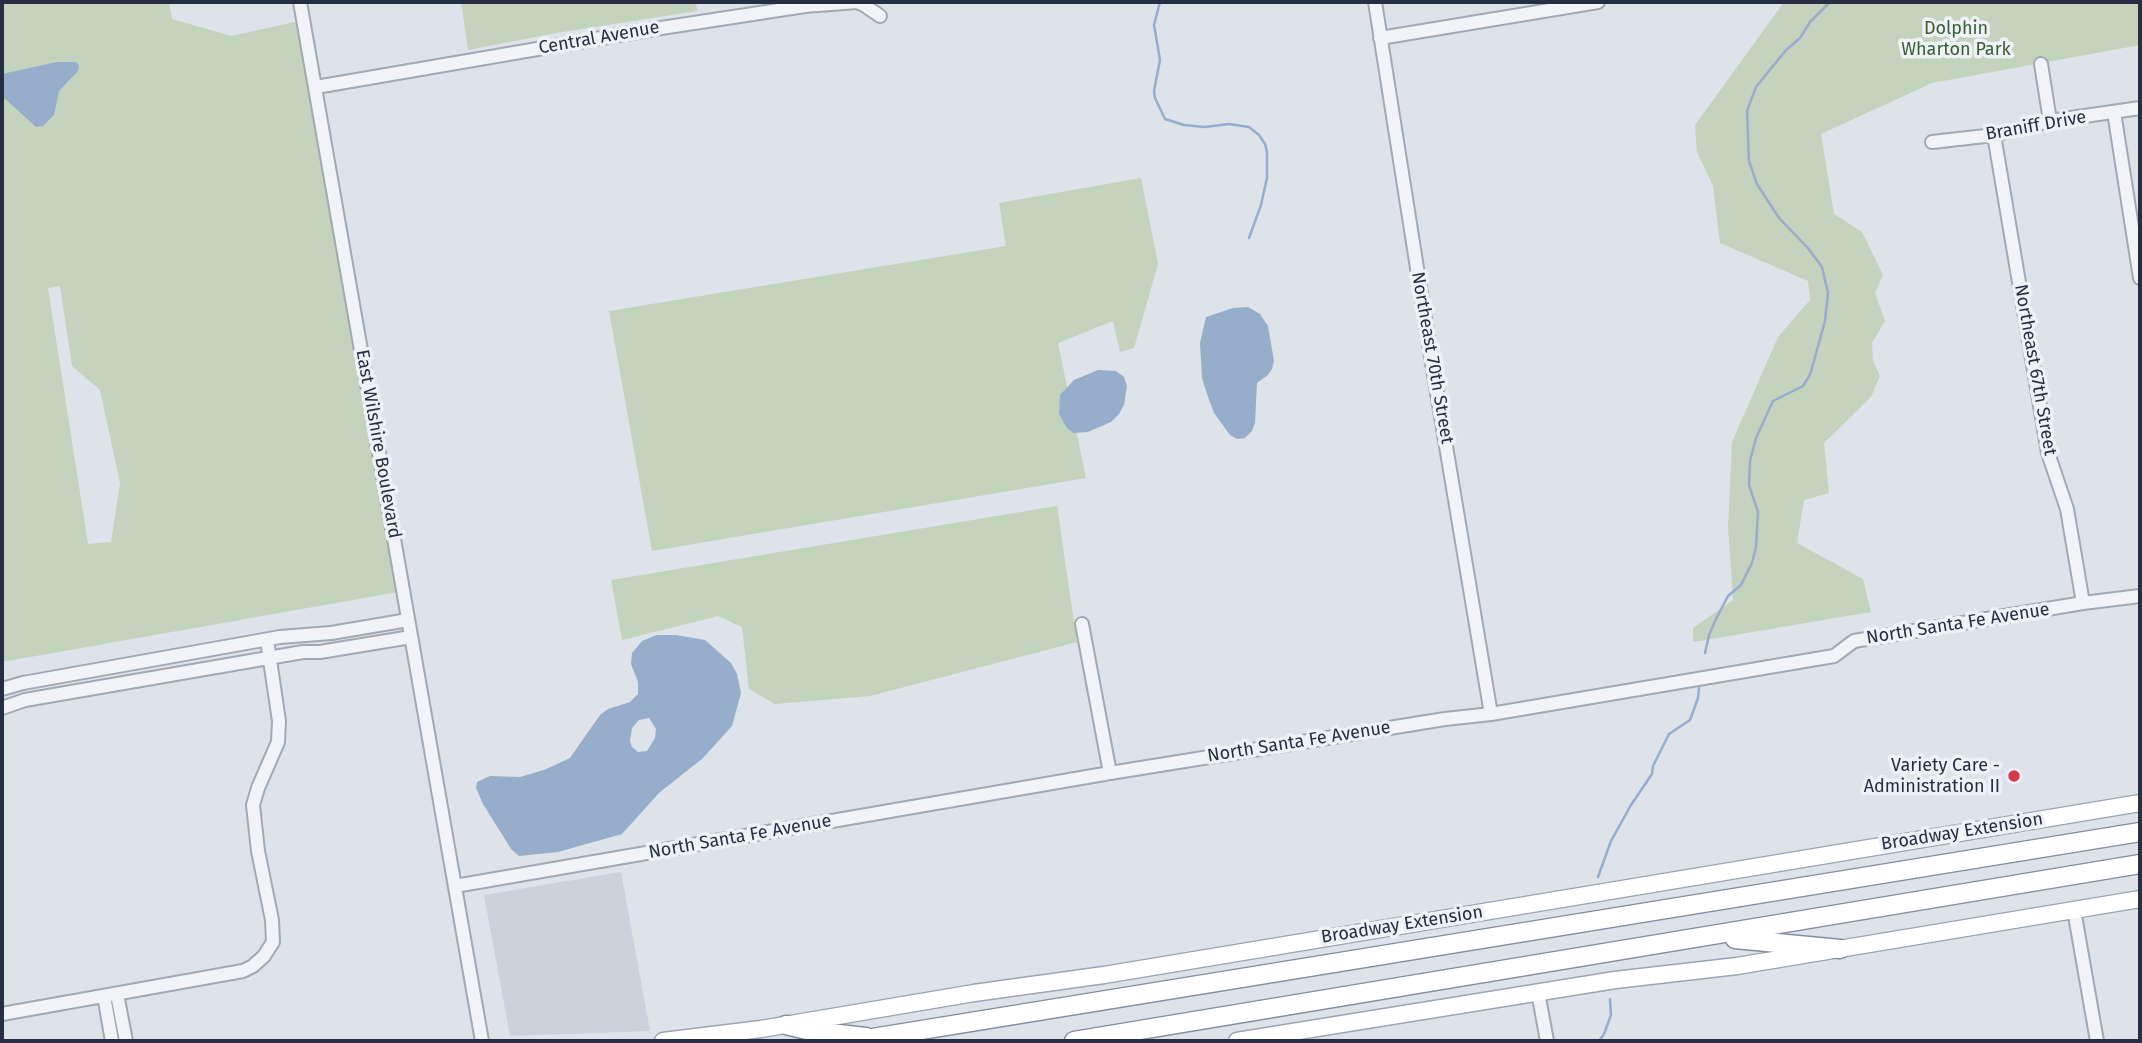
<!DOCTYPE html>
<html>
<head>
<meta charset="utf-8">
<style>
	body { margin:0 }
	#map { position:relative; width:2142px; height:1043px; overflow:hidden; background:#dee2e9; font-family:"Fira Sans",sans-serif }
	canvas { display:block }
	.frame { position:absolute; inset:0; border:4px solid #262f41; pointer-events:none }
</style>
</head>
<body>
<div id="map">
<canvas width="2142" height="1043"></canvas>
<div class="frame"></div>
</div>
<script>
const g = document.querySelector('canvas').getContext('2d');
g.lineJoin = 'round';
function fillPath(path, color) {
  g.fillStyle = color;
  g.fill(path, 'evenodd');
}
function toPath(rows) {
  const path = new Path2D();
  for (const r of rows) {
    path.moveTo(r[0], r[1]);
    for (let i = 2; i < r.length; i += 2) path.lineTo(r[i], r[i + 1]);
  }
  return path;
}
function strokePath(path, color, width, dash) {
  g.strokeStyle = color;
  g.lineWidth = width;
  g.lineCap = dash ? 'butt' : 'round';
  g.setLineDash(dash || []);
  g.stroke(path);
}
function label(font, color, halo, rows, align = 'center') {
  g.font = font + ' "Fira Sans",sans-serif';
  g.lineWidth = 7;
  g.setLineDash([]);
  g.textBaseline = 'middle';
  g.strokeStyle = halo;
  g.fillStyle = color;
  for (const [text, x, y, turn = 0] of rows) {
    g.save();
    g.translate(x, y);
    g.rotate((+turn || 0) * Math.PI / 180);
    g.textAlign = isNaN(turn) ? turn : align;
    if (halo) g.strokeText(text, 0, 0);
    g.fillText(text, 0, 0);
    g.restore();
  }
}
fillPath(toPath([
	[621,872,650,1031,510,1036,484,895]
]), '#ccd1db');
fillPath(toPath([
	[2,2,169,2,172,19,231,36,295,22,310,89,398,592,2,662],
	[60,286,72,366,100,390,120,483,111,542,88,544,48,288],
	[461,2,696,2,697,11,556,33,468,50],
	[1784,2,2140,2,2140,45,1932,83,1821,134,1834,214,1862,232,1883,275,1875,293,1885,321,1872,343,1873,361,1880,376,1871,397,1824,443,1829,493,1804,500,1797,543,1863,579,1871,612,1693,642,1693,628,1733,600,1728,527,1732,442,1778,337,1810,300,1808,281,1720,243,1713,186,1697,152,1695,125],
	[1141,178,1158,264,1134,348,1120,352,1113,321,1058,343,1086,478,652,551,609,311,1006,246,999,203],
	[1057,506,1077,642,870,696,775,704,749,689,742,627,718,616,622,640,611,580]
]), '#c3d3be');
fillPath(toPath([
	[57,62,76,62,79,65,78,71,59,91,54,115,43,126,36,127,2,96,2,74],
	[1248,307,1260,314,1268,326,1274,361,1272,369,1268,375,1257,383,1255,423,1252,431,1245,438,1237,439,1230,435,1214,413,1207,394,1202,378,1200,343,1206,317,1233,308],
	[1098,370,1116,371,1124,377,1127,386,1124,405,1119,414,1111,422,1088,432,1073,433,1067,428,1059,414,1060,395,1074,380],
	[657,635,676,635,705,640,731,663,737,674,741,693,732,726,703,758,659,793,622,834,558,852,519,856,511,849,483,804,476,788,477,782,490,776,520,777,544,770,570,758,600,715,608,709,630,702,638,694,638,682,631,664,632,653,642,641],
	[649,718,656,729,655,738,647,751,638,752,632,747,630,741,632,728,639,720]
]), '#96aecc');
strokePath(toPath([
	[1160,2,1154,25,1160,60,1154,91,1155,98,1165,119,1184,125,1205,127,1229,124,1249,127,1259,135,1265,144,1267,152,1267,178,1261,205,1249,238],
	[1705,653,1709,635,1716,619,1728,596,1741,585,1752,563,1756,547,1758,512,1749,485,1750,461,1756,438,1773,401,1803,386,1810,375,1825,321,1828,293,1822,267,1807,247,1779,218,1757,184,1749,161,1747,111,1756,87,1786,50,1800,38,1810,22,1830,2],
	[1598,877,1611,841,1631,805,1652,774,1653,766,1669,734,1690,720,1698,698,1699,688],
	[1599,1041,1604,1034,1611,1015,1610,999]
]), '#96aecc', 2.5);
const minor = toPath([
	[300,2,482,1041],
	[1375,2,1432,363,1491,714],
	[1380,38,1598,2],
	[2041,64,2050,121],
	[316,87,648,30,805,6,857,2,864,5,880,16],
	[2114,112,2140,278],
	[1994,135,2048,453,2067,509,2083,603],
	[1932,142,1994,135,2050,121,2140,108],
	[1082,624,1110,773],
	[2,689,23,683,280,637,331,633,408,620],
	[2,708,25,700,303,652,320,652,411,637],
	[455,886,1110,773,1445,719,1491,714,1834,656,1854,641,2083,603,2140,596],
	[2074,910,2097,1041],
	[1538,992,1547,1041],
	[117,994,126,1041],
	[104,996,112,1041],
	[2,1014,243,971,253,966,264,956,273,942,272,920,258,851,253,805,258,788,278,742,279,721,267,640]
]);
const major = toPath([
	[663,1041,761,1029,974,993,1104,975,2140,803],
	[1237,1041,1615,980,1737,966,2140,899]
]);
const highway = toPath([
	[1735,939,1840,949],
	[786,1025,811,1031,866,1037],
	[854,1041,2140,832],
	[1074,1041,2140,864]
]);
strokePath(minor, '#a3a9b3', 16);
strokePath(major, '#9ca5b5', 19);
strokePath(highway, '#848ea0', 21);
strokePath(minor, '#f1f3f7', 12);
strokePath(major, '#fff', 16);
strokePath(highway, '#fff', 18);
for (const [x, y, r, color] of [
	[2014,776,7,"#d8394a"]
]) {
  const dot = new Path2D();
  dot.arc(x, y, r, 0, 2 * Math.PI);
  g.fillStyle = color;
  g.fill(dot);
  strokePath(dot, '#eef1f6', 2.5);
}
label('18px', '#385e32', '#eef1f6', [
	["Dolphin",1956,29],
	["Wharton Park",1956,50]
]);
label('18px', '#262f41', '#eef1f6', [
	["Central Avenue",599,38,-10],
	["Braniff Drive",2036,126,-10],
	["Northeast 70th Street",1432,358,80],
	["Northeast 67th Street",2035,370,80],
	["East Wilshire Boulevard",378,444,80],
	["North Santa Fe Avenue",1958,624,-9],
	["North Santa Fe Avenue",1299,742,-9],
	["Broadway Extension",1962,832,-9],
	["North Santa Fe Avenue",740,837,-10],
	["Broadway Extension",1402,925,-9]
]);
label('18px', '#262f41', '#eef1f6', [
	["Variety Care -",2000,766],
	["Administration II",2000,787]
], 'right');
</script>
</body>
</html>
